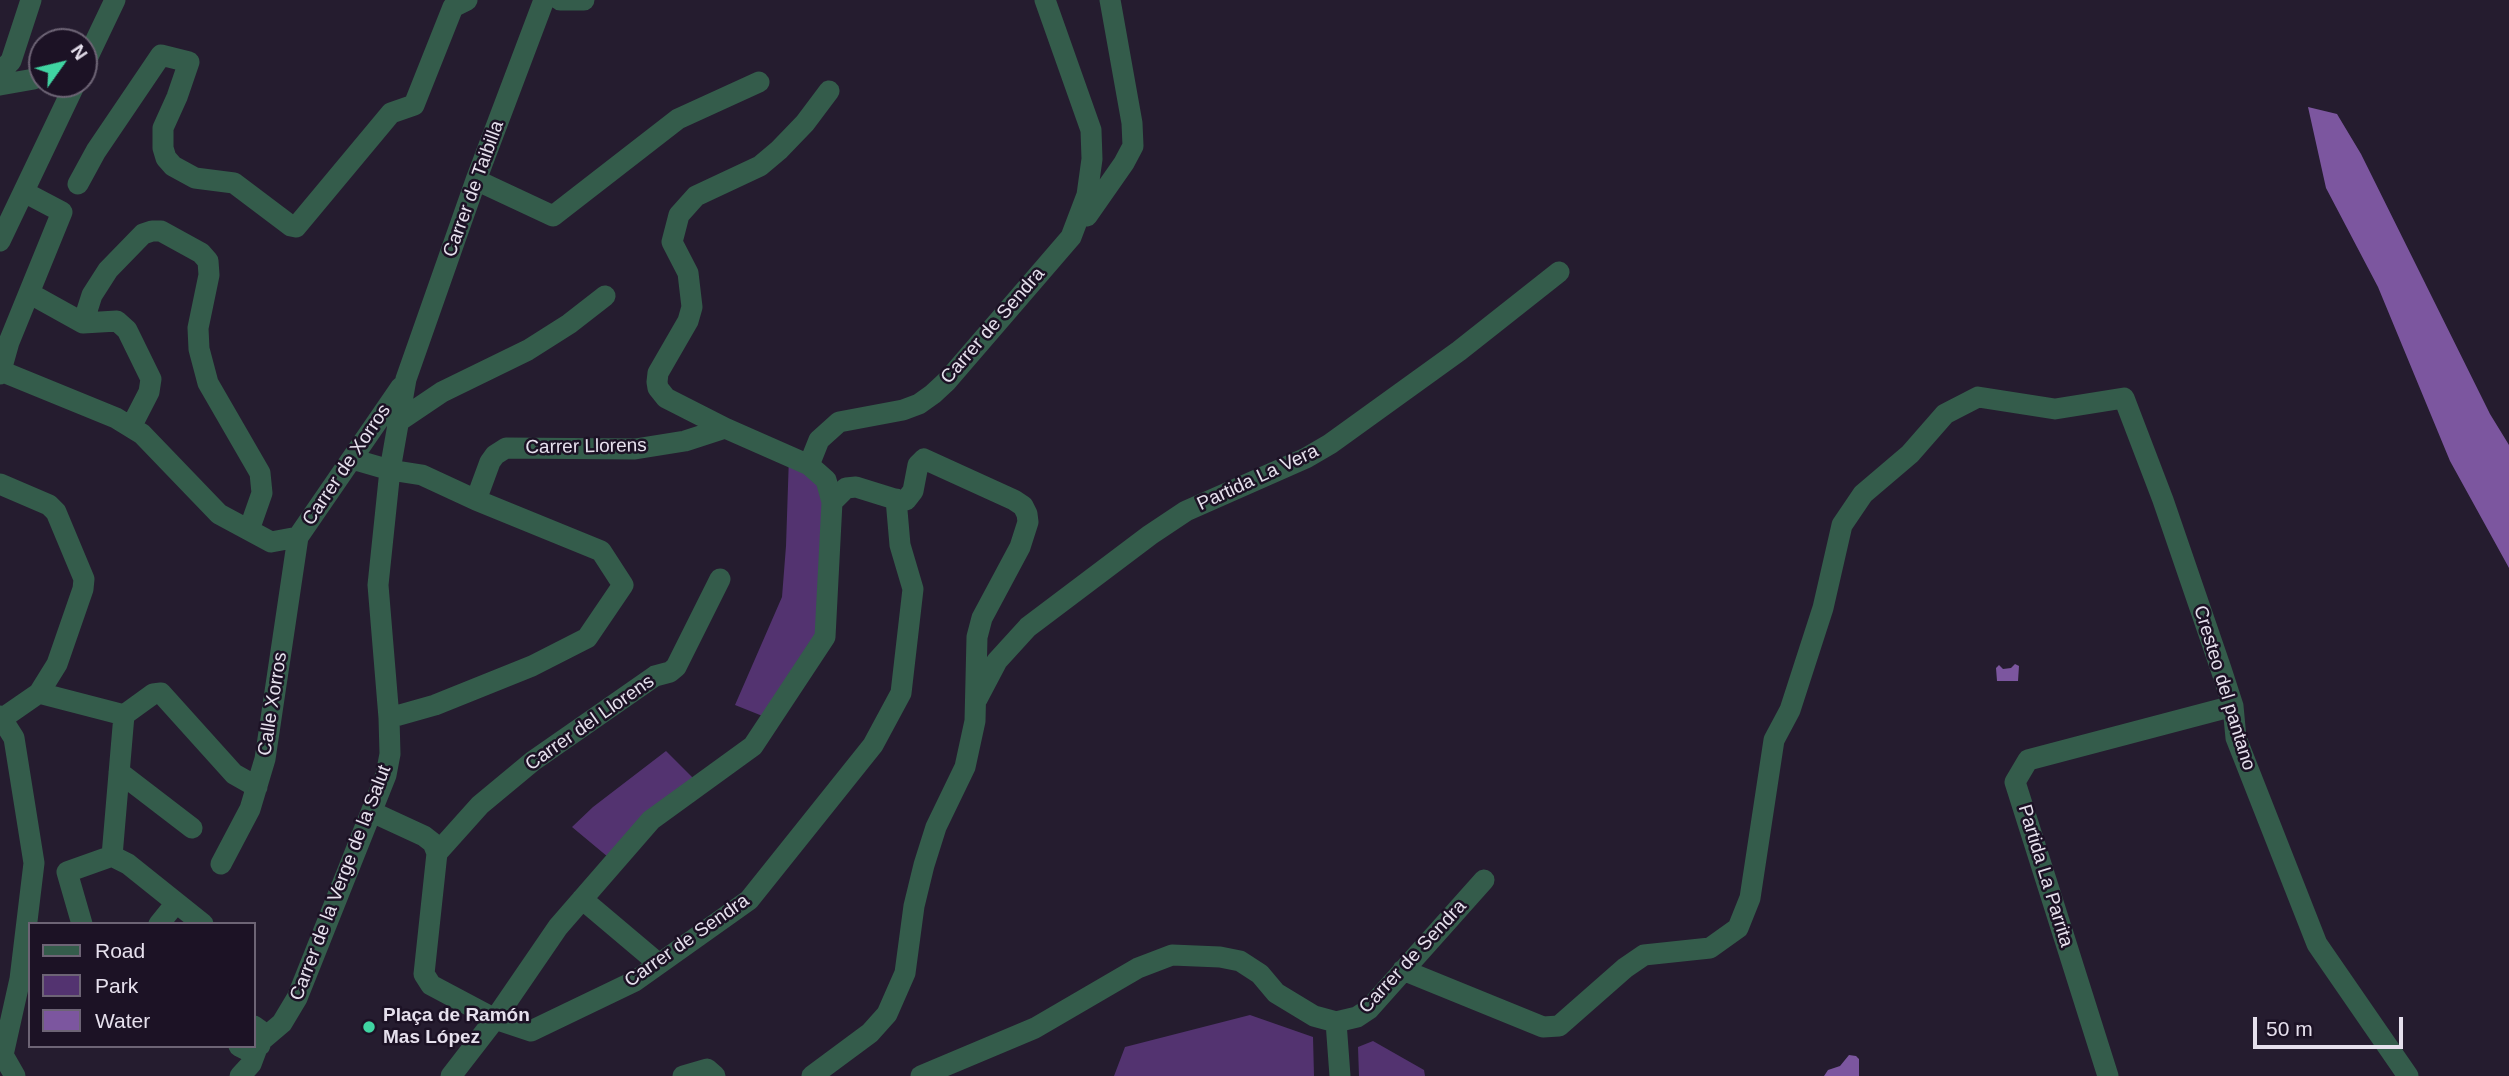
<!DOCTYPE html>
<html>
<head>
<meta charset="utf-8">
<style>
	body { margin:0 }
	#map { position:relative; width:2509px; height:1076px; overflow:hidden; background:#251c2f; font-family:Helvetica,sans-serif }
	canvas { display:block }
	.legend { position:absolute; left:28px; top:922px; width:228px; height:126px; box-sizing:border-box; background:#1c1225; border:2px solid #6d6475; margin:0; padding:9px 12px; list-style:none; font-size:21px; color:#e6e0ed }
	.legend li { display:flex; align-items:center; gap:14px; height:35px }
	.legend b { width:35px; border:2px solid #6d6475 }
	.north { position:absolute; left:28px; top:28px; width:70px; height:70px; box-sizing:border-box; background:#1c1225; border:2px solid #6d6475; border-radius:50%; rotate:56deg; font-size:19px; font-weight:700; line-height:28px; text-align:center; color:#e6e0ed }
	.north::after { content:''; display:block; margin:auto; width:24px; height:32px; background:#40d4a2; clip-path:polygon(50% 0,100% 100%,50% 72%,0 100%) }
	.scale { position:absolute; left:2253px; top:1017px; width:150px; height:32px; box-sizing:border-box; border:4px solid #e6e0ed; border-top:0; padding-left:9px; font-size:21px; line-height:24px; white-space:nowrap; color:#e6e0ed; -webkit-text-stroke:5px #1c1225; paint-order:stroke }
</style>
</head>
<body>
<div id="map">
<canvas width="2509" height="1076"></canvas>
<ul class="legend">
<li><b style="height:9px;background:#345c4b"></b>Road</li>
<li><b style="height:19px;background:#533370"></b>Park</li>
<li><b style="height:19px;background:#7c569f"></b>Water</li>
</ul>
<div class="north">N</div>
<div class="scale">50 m</div>
</div>
<script>
const g = document.querySelector('canvas').getContext('2d');
g.lineJoin = 'round';
function fillPath(path, color) {
  g.fillStyle = color;
  g.fill(path, 'evenodd');
}
function toPath(rows) {
  const path = new Path2D();
  for (const r of rows) {
    path.moveTo(r[0], r[1]);
    for (let i = 2; i < r.length; i += 2) path.lineTo(r[i], r[i + 1]);
  }
  return path;
}
function strokePath(path, color, width, dash) {
  g.strokeStyle = color;
  g.lineWidth = width;
  g.lineCap = dash ? 'butt' : 'round';
  g.setLineDash(dash || []);
  g.stroke(path);
}
function label(font, color, halo, rows, align = 'center') {
  g.font = font + ' Helvetica,sans-serif';
  g.lineWidth = 5;
  g.setLineDash([]);
  g.textBaseline = 'middle';
  g.strokeStyle = halo;
  g.fillStyle = color;
  for (const [text, x, y, turn = 0] of rows) {
    g.save();
    g.translate(x, y);
    g.rotate((+turn || 0) * Math.PI / 180);
    g.textAlign = isNaN(turn) ? turn : align;
    if (halo) g.strokeText(text, 0, 0);
    g.fillText(text, 0, 0);
    g.restore();
  }
}
fillPath(toPath([
	[789,456,826,480,825,637,770,719,735,705,782,597,786,546],
	[666,751,699,784,614,862,572,827,593,807],
	[1250,1015,1313,1037,1314,1076,1114,1076,1125,1047],
	[1373,1041,1424,1070,1425,1076,1359,1076,1358,1047]
]), '#533370');
fillPath(toPath([
	[2308,107,2337,114,2361,154,2490,414,2509,445,2509,568,2450,461,2378,287,2326,188],
	[2015,664,2019,666,2018,681,1997,681,1996,668,1999,665,2003,669,2011,668],
	[1849,1055,1856,1056,1859,1059,1859,1076,1824,1076,1828,1070,1840,1066]
]), '#7c569f');
strokePath(toPath([
	[560,0,584,0],
	[84,65,115,0],
	[0,72,11,61,31,0],
	[0,85,34,79,42,70],
	[476,180,553,216,678,119,759,82],
	[78,184,96,151,161,55,189,62,177,97,163,128,163,148,166,158,173,166,195,178,234,183,291,226,296,227,391,113,414,105,453,7,467,0],
	[1087,216,1124,163,1133,146,1132,123,1110,0],
	[0,241,75,84],
	[29,293,83,323,117,321,127,330,151,379,149,392,131,427],
	[83,323,92,295,108,270,143,234,152,231,161,231,201,253,208,261,209,275,198,328,199,349,208,383,260,473,262,493,249,530],
	[1,371,116,418,142,434,219,514,271,542,298,537,401,387],
	[0,374,9,342,62,212,24,192],
	[399,421,442,392,528,350,569,324,605,296],
	[352,459,390,470,422,475,476,500,601,551,623,585,587,638,532,666,435,705,389,718],
	[809,465,819,440,839,422,903,410,919,404,933,394,947,381,1071,237,1087,195,1092,159,1091,130,1045,0],
	[0,484,49,505,56,512,84,579,83,589,57,664,39,693,3,718],
	[476,500,490,462,495,455,506,448,635,449,685,441,725,428],
	[39,693,124,715,153,694,161,693,234,774,257,787],
	[977,699,997,661,1028,627,1150,535,1186,511,1306,458,1330,444,1459,351,1559,272],
	[0,716,14,738,34,863,20,979,3,1055,15,1076],
	[119,772,192,828],
	[372,812,424,836,433,843,437,853,424,974,431,985,495,1019,531,1031,635,981,749,900,873,745,901,693,913,589,900,545,896,499],
	[437,853,480,805,533,761,655,676,670,672,676,667,720,579],
	[112,856,124,715],
	[221,864,250,809,265,759,298,537],
	[582,899,659,964],
	[82,924,67,872,112,856,128,864,203,924],
	[159,924,176,903],
	[1403,970,1543,1027,1559,1026,1625,968,1644,955,1710,948,1738,928,1750,898,1774,740,1790,710,1823,608,1842,525,1863,494,1910,454,1945,414,1978,397,2055,409,2124,398,2163,500,2221,669,2233,706,2236,738,2317,944,2408,1076],
	[1336,1022,1340,1076],
	[262,1040,282,1023,297,998,386,775,390,754,389,718,378,585,390,470,406,379,476,180,544,0],
	[239,1046,249,1051,260,1045,261,1031,254,1026],
	[240,1076,251,1064,257,1048],
	[451,1076,495,1019,558,927,651,820,753,746,825,637,832,502,826,480,809,465,725,428,666,398,658,388,657,382,658,373,688,321,692,307,688,273,672,242,679,215,696,196,760,166,779,150,805,123,829,91],
	[683,1076,707,1069,715,1076],
	[812,1076,870,1033,887,1014,905,973,914,906,924,865,936,827,965,767,975,721,977,637,982,618,1020,547,1028,522,1027,514,1023,506,1014,500,924,459,918,465,913,491,906,500,901,501,856,487,846,488,832,502],
	[921,1076,1035,1028,1138,968,1172,955,1220,957,1240,961,1260,974,1276,993,1314,1016,1336,1022,1357,1017,1369,1009,1484,880],
	[2108,1076,2015,782,2028,760,2233,706]
]), '#345c4b', 21);
for (const [x, y, r, color] of [
	[369,1027,7,"#40d4a2"]
]) {
  const dot = new Path2D();
  dot.arc(x, y, r, 0, 2 * Math.PI);
  g.fillStyle = color;
  g.fill(dot);
  strokePath(dot, '#1c1225', 2.5);
}
label('19px', '#e6e0ed', '#1c1225', [
	["Carrer de Taibilla",474,189,-70],
	["Carrer de Sendra",993,326,-49],
	["Carrer Llorens",586,447,-1],
	["Carrer de Xorros",347,465,-56],
	["Partida La Vera",1258,478,-25],
	["Cresteo del pantano",2224,688,73],
	["Calle Xorros",273,704,-81],
	["Carrer del Llorens",590,723,-35],
	["Partida La Parrita",2045,876,73],
	["Carrer de la Verge de la Salut",341,883,-69],
	["Carrer de Sendra",687,941,-35],
	["Carrer de Sendra",1413,957,-47]
]);
label('bold 19px', '#e6e0ed', '#1c1225', [
	["Plaça de Ramón",383,1016],
	["Mas López",383,1038]
], 'left');
</script>
</body>
</html>
